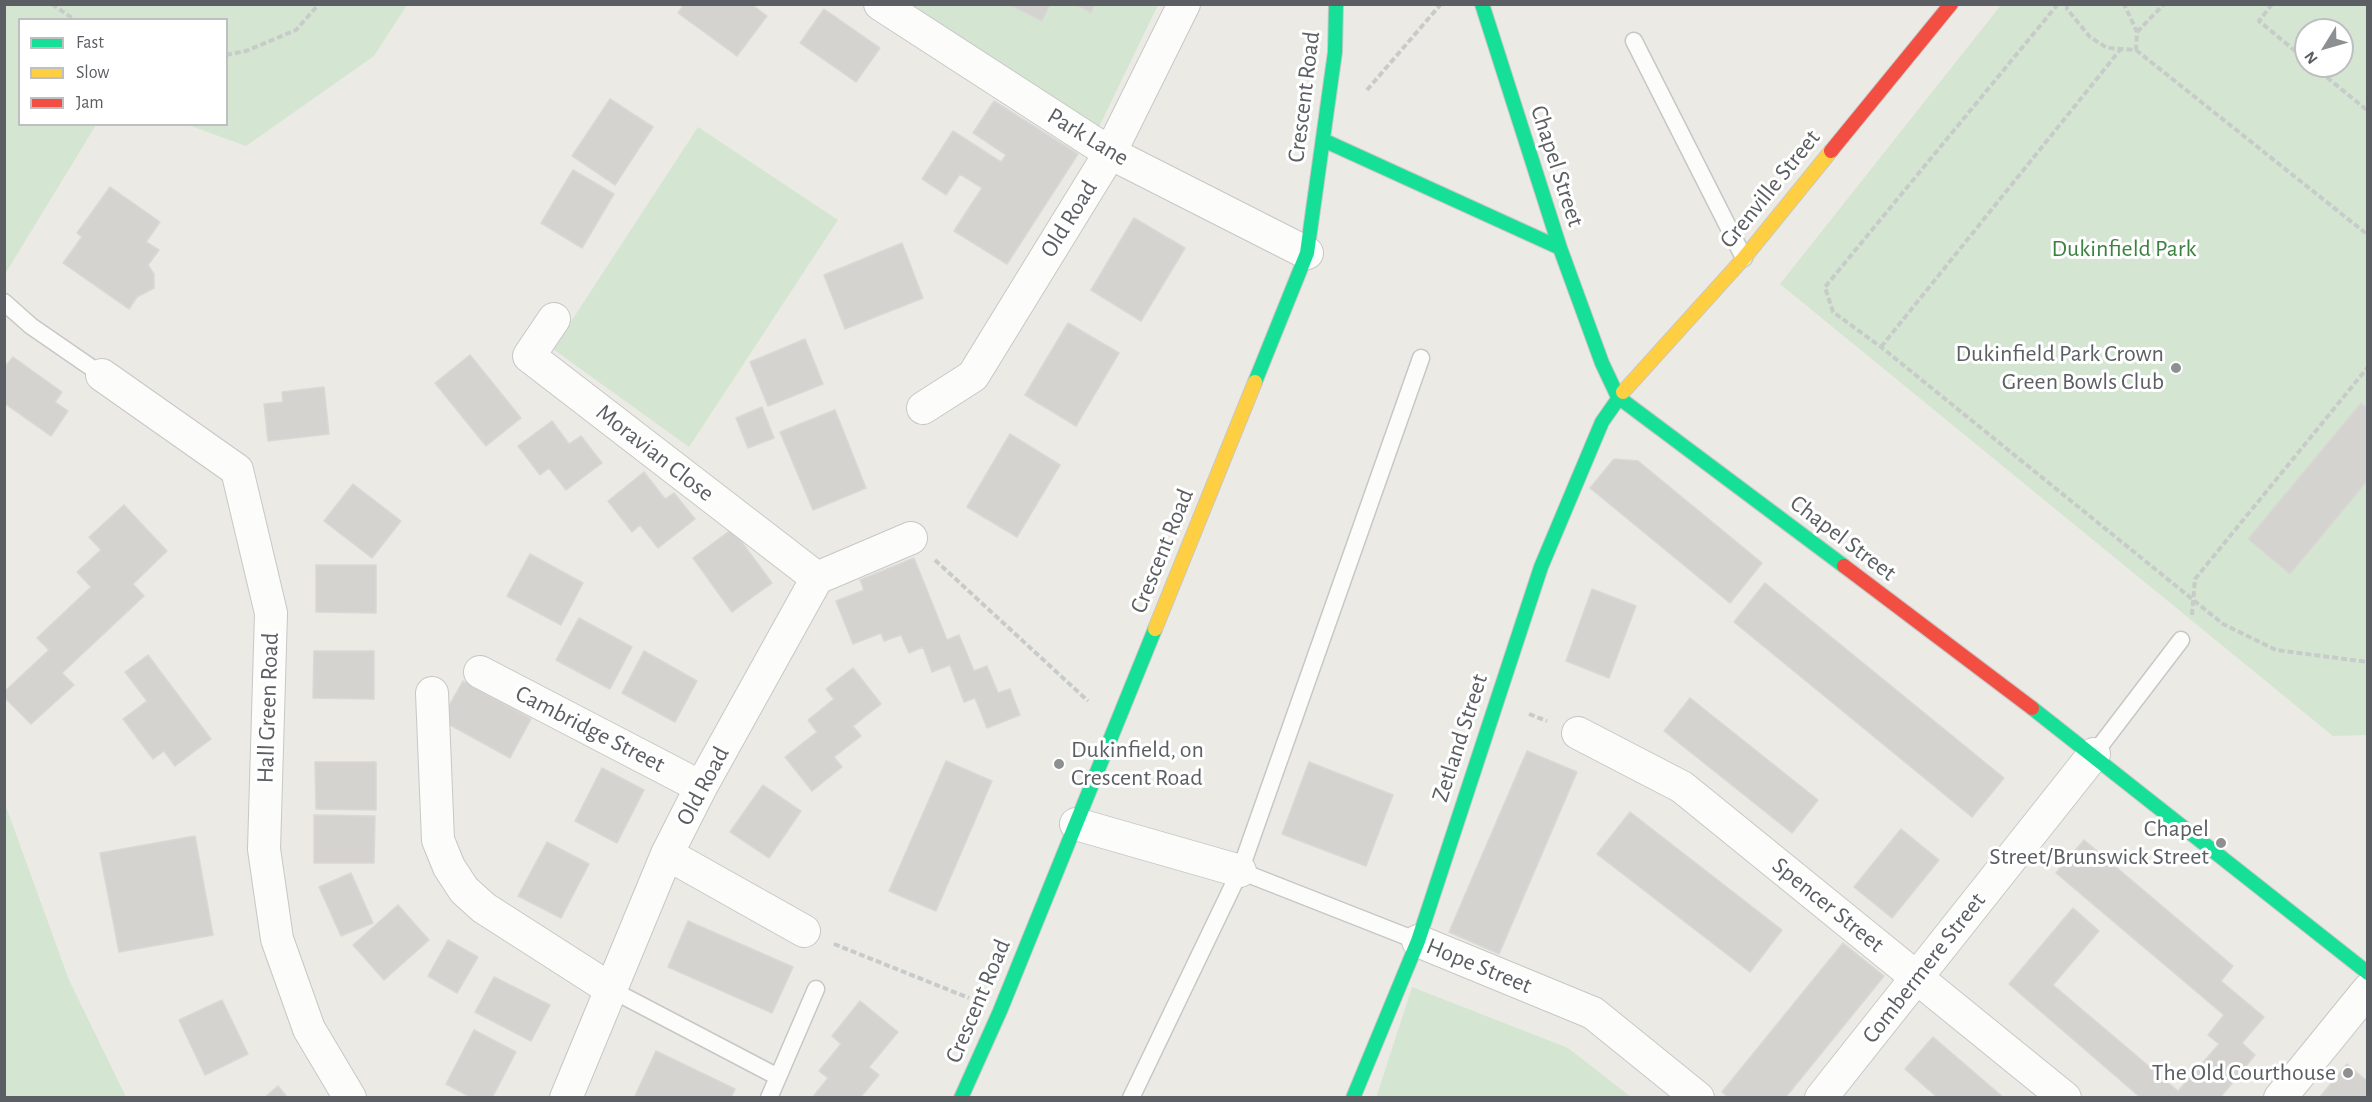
<!DOCTYPE html>
<html>
<head>
<meta charset="utf-8">
<style>
	body { margin:0 }
	#map { position:relative; width:2372px; height:1102px; overflow:hidden; background:#ebeae5; font-family:"Alegreya Sans",sans-serif }
	canvas { display:block }
	.frame { position:absolute; inset:0; border:6px solid #5b5e62; pointer-events:none }
	.legend { position:absolute; left:18px; top:18px; width:210px; height:108px; box-sizing:border-box; background:#fff; border:2px solid #bdbfc0; margin:0; padding:8px 10px; list-style:none; font-size:18px; color:#5b5e62 }
	.legend li { display:flex; align-items:center; gap:12px; height:30px }
	.legend b { width:30px; border:2px solid #bdbfc0 }
	.north { position:absolute; left:2294px; top:18px; width:60px; height:60px; box-sizing:border-box; background:#fff; border:2px solid #bdbfc0; border-radius:50%; rotate:233deg; font-size:16px; font-weight:700; line-height:24px; text-align:center; color:#5b5e62 }
	.north::after { content:''; display:block; margin:auto; width:21px; height:27px; background:#8d8f90; clip-path:polygon(50% 0,100% 100%,50% 72%,0 100%) }
</style>
</head>
<body>
<div id="map">
<canvas width="2372" height="1102"></canvas>
<div class="frame"></div>
<ul class="legend">
<li><b style="height:8px;background:#16e098"></b>Fast</li>
<li><b style="height:8px;background:#ffcf43"></b>Slow</li>
<li><b style="height:8px;background:#f24e42"></b>Jam</li>
</ul>
<div class="north">N</div>
</div>
<script>
const g = document.querySelector('canvas').getContext('2d');
g.lineJoin = 'round';
function fillPath(path, color) {
  g.fillStyle = color;
  g.fill(path, 'evenodd');
}
function toPath(rows) {
  const path = new Path2D();
  for (const r of rows) {
    path.moveTo(r[0], r[1]);
    for (let i = 2; i < r.length; i += 2) path.lineTo(r[i], r[i + 1]);
  }
  return path;
}
function strokePath(path, color, width, dash) {
  g.strokeStyle = color;
  g.lineWidth = width;
  g.lineCap = dash ? 'butt' : 'round';
  g.setLineDash(dash || []);
  g.stroke(path);
}
function label(font, color, halo, rows, align = 'center') {
  g.font = font + ' "Alegreya Sans",sans-serif';
  g.lineWidth = 6;
  g.setLineDash([]);
  g.textBaseline = 'middle';
  g.strokeStyle = halo;
  g.fillStyle = color;
  for (const [text, x, y, turn = 0] of rows) {
    g.save();
    g.translate(x, y);
    g.rotate((+turn || 0) * Math.PI / 180);
    g.textAlign = isNaN(turn) ? turn : align;
    if (halo) g.strokeText(text, 0, 0);
    g.fillText(text, 0, 0);
    g.restore();
  }
}
fillPath(toPath([
	[5,4,407,4,407,5,374,56,246,146,188,125,226,124,226,20,20,20,20,124,96,125,5,274],
	[902,5,1158,5,1097,131],
	[2001,5,2367,5,2367,735,2333,736,1780,284],
	[2306,30,2342,30,2342,66,2306,66],
	[698,127,838,220,689,447,553,349],
	[4,801,69,980,126,1097,5,1097],
	[1412,987,1568,1048,1631,1097,1376,1098]
]), '#d4e6d2');
const building = toPath([
	[684,4,751,4,767,16,737,56,678,13,684,4],
	[1008,4,1050,4,1042,21,1008,4],
	[1075,4,1095,4,1091,13,1075,4],
	[824,9,880,48,856,82,800,43,824,9],
	[610,99,653,127,615,185,572,156,610,99],
	[994,101,1078,154,1007,264,954,231,982,188,960,174,946,195,922,179,953,131,1001,162,1006,155,973,133,994,101],
	[573,170,614,194,582,248,541,223,573,170],
	[110,187,160,222,146,242,159,250,148,265,154,274,154,288,137,297,129,309,63,263,82,237,77,233,110,187],
	[1134,218,1185,248,1141,321,1091,290,1134,218],
	[902,243,923,298,845,329,824,275,902,243],
	[1068,323,1119,353,1076,426,1025,395,1068,323],
	[805,339,823,384,768,406,750,362,805,339],
	[470,355,521,418,486,446,435,383,470,355],
	[13,357,62,392,55,402,68,411,51,436,4,403,4,368,13,357],
	[324,387,329,434,268,441,264,404,283,402,282,392,324,387],
	[2361,403,2368,408,2368,480,2290,574,2248,539,2361,403],
	[762,407,774,438,748,448,736,418,762,407],
	[835,410,866,488,813,510,780,432,835,410],
	[552,421,569,444,581,436,602,463,566,490,549,468,540,475,518,446,552,421],
	[1010,434,1060,465,1017,537,967,507,1010,434],
	[1614,459,1638,461,1762,563,1730,603,1590,488,1614,459],
	[644,472,665,499,674,493,695,519,658,548,640,525,632,532,608,501,644,472],
	[353,484,401,521,372,558,324,521,353,484],
	[124,505,167,551,133,584,144,596,62,673,74,685,31,724,4,697,4,692,49,650,37,638,91,587,77,572,101,550,89,537,124,505],
	[732,529,772,583,732,612,693,558,732,529],
	[530,554,583,583,561,625,507,596,530,554],
	[914,558,947,640,959,635,974,671,987,666,998,693,1010,689,1020,715,987,728,975,698,964,702,950,665,932,672,923,647,909,653,901,635,884,641,881,633,853,644,836,601,864,590,860,580,914,558],
	[316,565,376,565,376,613,316,612,316,565],
	[1765,583,2004,778,1972,817,1734,622,1765,583],
	[1592,589,1636,606,1609,678,1566,661,1592,589],
	[579,618,632,647,610,689,556,660,579,618],
	[314,651,374,651,374,699,313,698,314,651],
	[644,651,697,681,675,722,622,693,644,651],
	[148,655,211,739,175,766,164,751,153,759,123,719,147,701,125,672,148,655],
	[853,668,881,704,853,726,861,736,834,757,842,767,812,791,785,757,817,732,808,720,834,699,826,689,853,668],
	[463,681,531,719,510,758,441,720,463,681],
	[1690,698,1818,800,1792,833,1664,731,1690,698],
	[1527,751,1577,772,1499,954,1449,932,1527,751],
	[946,761,992,781,936,911,889,891,946,761],
	[315,762,376,762,376,810,316,809,315,762],
	[1309,762,1393,795,1366,866,1282,834,1309,762],
	[602,768,644,790,617,843,575,821,602,768],
	[763,785,801,811,769,858,730,832,763,785],
	[1630,812,1782,930,1750,972,1597,854,1630,812],
	[314,815,375,816,374,863,314,863,314,815],
	[1901,829,1939,860,1892,918,1854,887,1901,829],
	[195,836,213,935,119,952,100,853,195,836],
	[2084,840,2233,966,2221,981,2264,1017,2242,1043,2255,1055,2220,1098,2141,1098,2009,984,2073,908,2099,931,2053,985,2178,1091,2219,1044,2208,1035,2224,1015,2056,873,2084,840],
	[547,842,589,864,561,918,518,896,547,842],
	[351,873,373,923,341,936,319,887,351,873],
	[398,905,429,940,384,980,353,945,398,905],
	[688,921,793,967,772,1013,668,967,688,921],
	[448,940,478,957,457,993,428,976,448,940],
	[1843,943,1884,976,1785,1098,1729,1098,1722,1092,1843,943],
	[494,977,550,1005,531,1041,475,1012,494,977],
	[222,1000,248,1054,205,1075,179,1020,222,1000],
	[860,1001,898,1032,869,1067,879,1075,860,1098,812,1098,828,1078,819,1071,841,1044,832,1036,860,1001],
	[474,1030,516,1052,492,1098,472,1098,446,1084,474,1030],
	[1933,1037,2004,1098,1938,1098,1905,1069,1933,1037],
	[656,1051,735,1089,731,1098,634,1098,656,1051],
	[2347,1064,2368,1082,2368,1098,2319,1098,2347,1064],
	[278,1086,288,1098,264,1098,278,1086]
]);
fillPath(building, '#d4d3d0');
strokePath(building, '#dad8d4', 1.5);
const lane = toPath([
	[1634,41,1744,258],
	[4,302,31,326,102,375],
	[2094,754,2181,640],
	[1240,871,1418,941],
	[612,990,778,1077],
	[769,1098,816,989],
	[1131,1098,1240,871,1421,358]
]);
const street = toPath([
	[880,4,1110,153,1307,253],
	[554,319,529,356,817,578],
	[102,375,237,470,271,613,264,849,277,939,309,1029,350,1098],
	[923,408,973,376,1110,153,1184,4],
	[480,672,701,787],
	[432,693,438,840,449,867,464,890,484,908,612,990],
	[1578,733,1682,787,2065,1098],
	[1076,824,1240,871],
	[667,854,804,931],
	[1418,941,1593,1013,1698,1098],
	[566,1098,667,854,701,787,817,578,911,538],
	[1821,1098,2094,754],
	[2280,1098,2368,990]
]);
const fast = toPath([
	[1482,4,1560,248,1602,363,1618,397,1844,566],
	[1323,140,1560,248],
	[1255,382,1307,253,1335,52,1336,4],
	[2032,708,2368,973],
	[961,1098,1000,1011,1155,629],
	[1353,1098,1418,941,1541,567,1602,422,1623,392]
]);
const slow = toPath([
	[1623,392,1744,258,1831,151],
	[1155,629,1255,382]
]);
const jam = toPath([
	[1831,151,1951,4],
	[1844,566,2032,708]
]);
strokePath(lane, '#c7c7c7', 19);
strokePath(street, '#c7c7c7', 34);
strokePath(fast, '#c7c7c7', 16);
strokePath(slow, '#c7c7c7', 16);
strokePath(jam, '#c7c7c7', 16);
strokePath(toPath([
	[52,4,75,20],
	[2058,4,1825,287,1833,312,1881,347,2223,624,2276,650,2368,662],
	[2067,4,2067,9,2090,37,2107,48,2136,50,2137,32,2124,4],
	[2272,4,2259,21,2306,60],
	[2137,32,2164,4],
	[2136,50,2368,235],
	[226,55,246,51,296,30,319,4],
	[2313,66,2368,111],
	[1367,90,1441,4],
	[1881,347,2120,50],
	[935,560,1088,701],
	[2192,615,2195,579,2368,367],
	[1529,714,1547,721],
	[834,944,969,998]
]), '#c7cbc9', 4, [6, 3]);
strokePath(lane, '#fcfcfb', 16);
strokePath(street, '#fcfcfb', 32);
strokePath(fast, '#16e098', 14);
strokePath(slow, '#ffcf43', 14);
strokePath(jam, '#f24e42', 14);
for (const [x, y, r, color] of [
	[2176,368,6,"#8d8f90"],
	[1059,764,6,"#8d8f90"],
	[2221,843,6,"#8d8f90"],
	[2348,1073,6,"#8d8f90"]
]) {
  const dot = new Path2D();
  dot.arc(x, y, r, 0, 2 * Math.PI);
  g.fillStyle = color;
  g.fill(dot);
  strokePath(dot, '#fff', 2);
}
label('24px', '#5b5e62', '#fff', [
	["Crescent Road",1304,97,-83],
	["Park Lane",1088,137,31],
	["Chapel Street",1557,166,72],
	["Grenville Street",1770,189,-51],
	["Old Road",1069,219,-58],
	["Moravian Close",655,453,38],
	["Chapel Street",1843,538,37],
	["Crescent Road",1162,551,-68],
	["Hall Green Road",268,708,-88],
	["Cambridge Street",590,729,27],
	["Zetland Street",1460,738,-72],
	["Old Road",703,786,-62],
	["Spencer Street",1828,905,39],
	["Hope Street",1479,966,22],
	["Combermere Street",1924,968,-52],
	["Crescent Road",978,1001,-67]
]);
label('24px', '#3b8140', '#fff', [
	["Dukinfield Park",2124,249]
]);
label('24px', '#5b5e62', '#fff', [
	["Dukinfield Park Crown",2164,354],
	["Green Bowls Club",2164,382],
	["Dukinfield, on",1071,750,"left"],
	["Crescent Road",1071,778,"left"],
	["Chapel",2209,829],
	["Street/Brunswick Street",2209,857],
	["The Old Courthouse",2336,1073]
], 'right');
</script>
</body>
</html>
